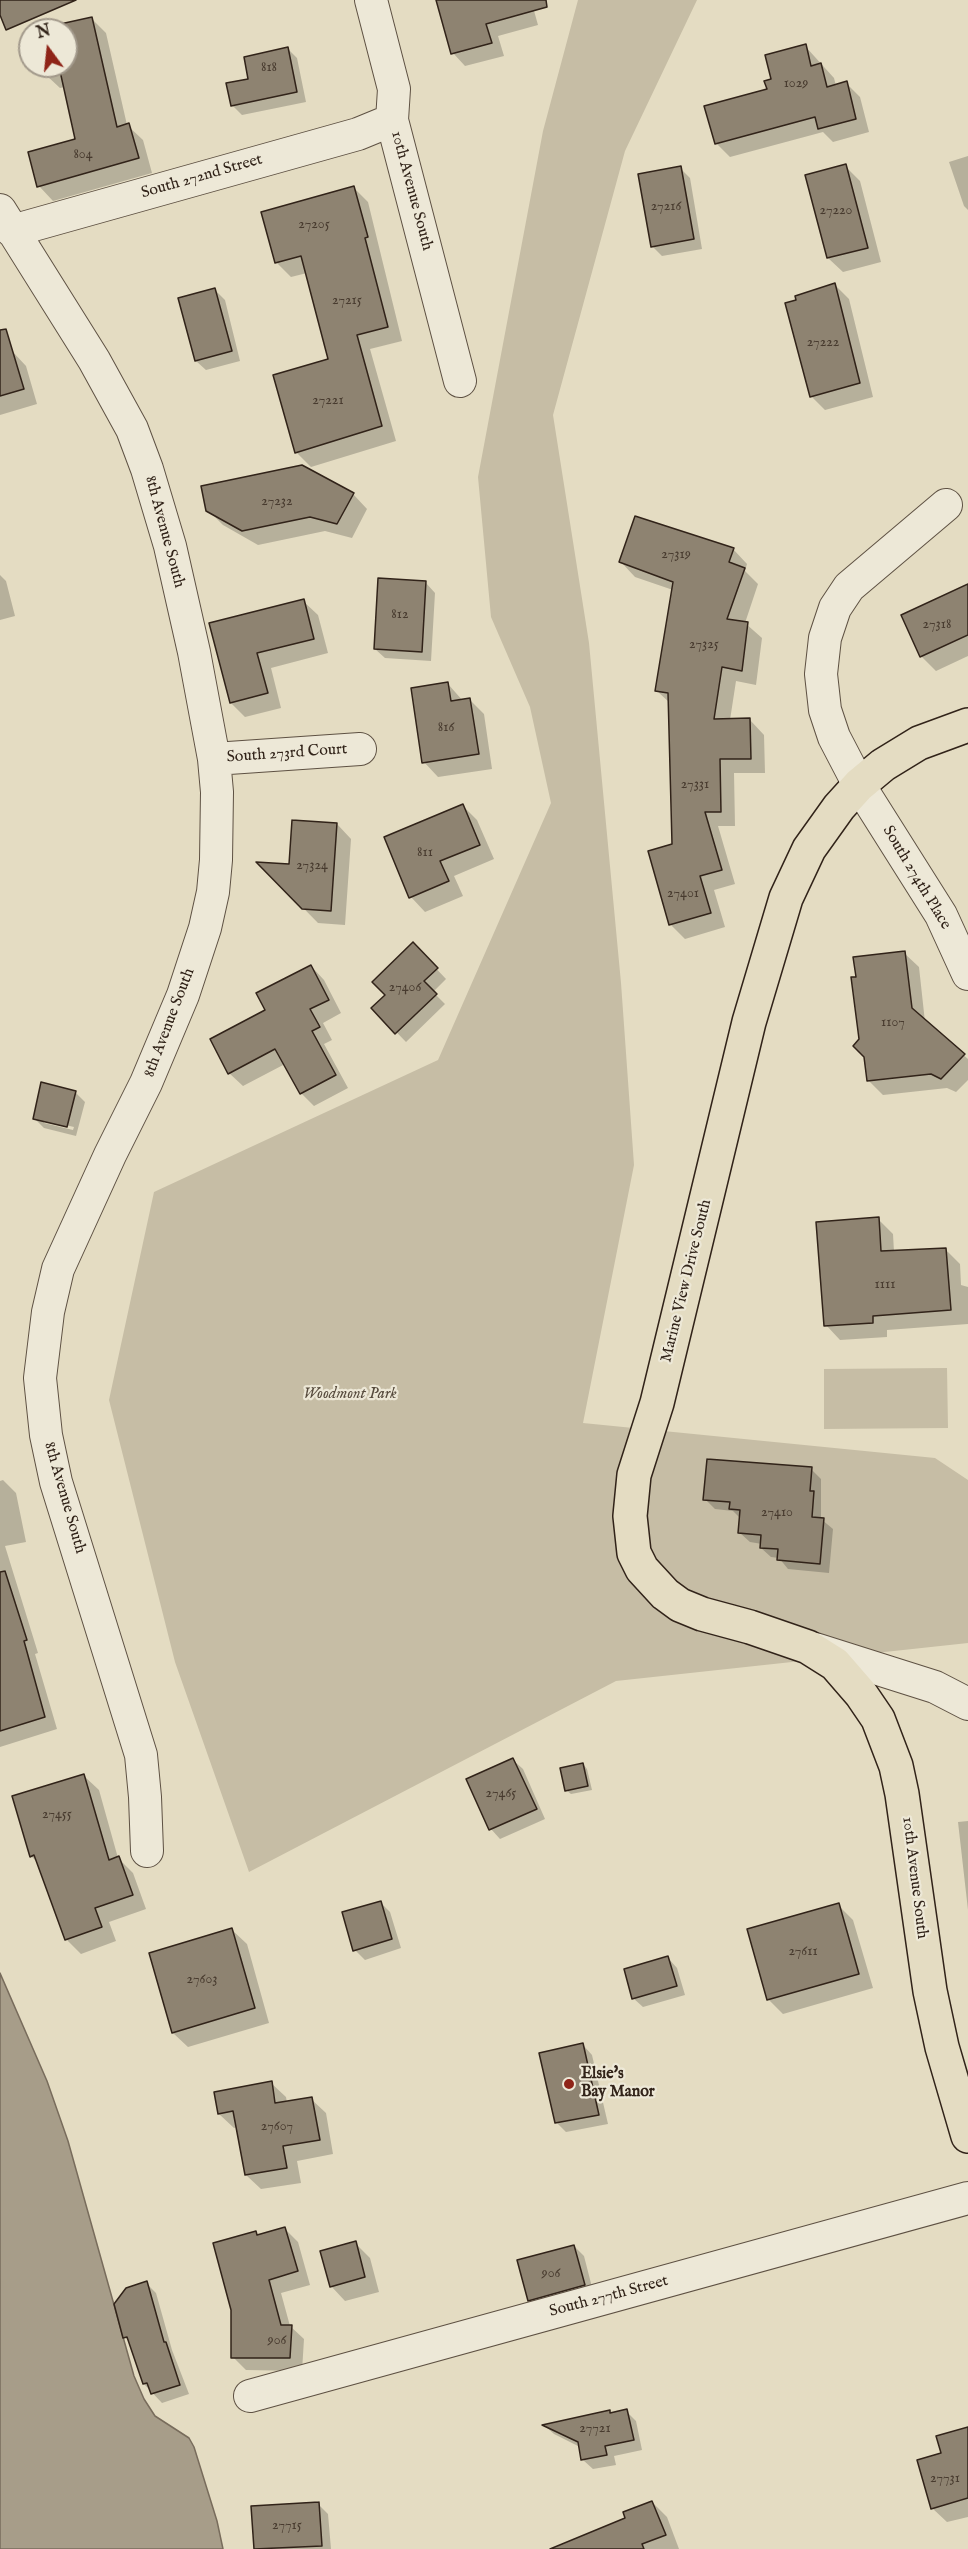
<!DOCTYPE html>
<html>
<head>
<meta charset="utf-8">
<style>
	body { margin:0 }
	#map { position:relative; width:968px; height:2549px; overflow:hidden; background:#e4dcc2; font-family:"IM FELL English",serif }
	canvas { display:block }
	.north { position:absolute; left:18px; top:18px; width:60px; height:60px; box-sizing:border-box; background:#ede8d7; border:2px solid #a2998b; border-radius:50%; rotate:345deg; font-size:16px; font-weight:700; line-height:24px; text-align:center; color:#312319 }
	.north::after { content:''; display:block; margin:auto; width:21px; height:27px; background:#8f2418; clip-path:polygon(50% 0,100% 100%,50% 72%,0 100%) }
</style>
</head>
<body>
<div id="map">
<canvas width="968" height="2549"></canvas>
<div class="north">N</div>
</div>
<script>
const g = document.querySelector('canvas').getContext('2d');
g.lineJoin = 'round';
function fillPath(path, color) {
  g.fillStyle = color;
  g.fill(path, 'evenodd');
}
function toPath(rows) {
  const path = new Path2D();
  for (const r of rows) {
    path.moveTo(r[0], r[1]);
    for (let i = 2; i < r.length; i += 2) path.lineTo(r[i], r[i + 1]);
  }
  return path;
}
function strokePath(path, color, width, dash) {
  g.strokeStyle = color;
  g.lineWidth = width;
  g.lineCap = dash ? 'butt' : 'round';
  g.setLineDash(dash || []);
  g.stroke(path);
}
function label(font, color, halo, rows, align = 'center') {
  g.font = font + ' "IM FELL English",serif';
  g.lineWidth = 4.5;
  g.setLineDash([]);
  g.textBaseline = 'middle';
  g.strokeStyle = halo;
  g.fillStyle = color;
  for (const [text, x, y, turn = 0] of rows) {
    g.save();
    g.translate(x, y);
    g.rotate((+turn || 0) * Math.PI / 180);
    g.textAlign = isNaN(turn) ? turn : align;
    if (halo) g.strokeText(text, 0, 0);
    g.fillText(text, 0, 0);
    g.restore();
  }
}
fillPath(toPath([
	[578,0,697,0,625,151,553,415,589,643,621,983,634,1165,583,1423,935,1458,968,1480,968,1643,616,1681,249,1872,175,1662,109,1400,154,1192,438,1060,551,803,530,707,491,617,478,477,543,131],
	[947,1368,948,1428,824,1429,824,1369]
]), '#c6bda5');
const water = toPath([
	[0,1973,47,2081,68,2141,134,2376,144,2399,155,2416,189,2438,194,2447,217,2521,223,2549,0,2549,0,1973]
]);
fillPath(water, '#a79d89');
strokePath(water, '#786c5c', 1.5);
fillPath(toPath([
	[437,0,531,0,538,25,498,36,504,56,465,66,453,53],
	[92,19,106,33,127,125,143,140,152,173,53,201,39,186,76,140,65,87,60,88,45,74,43,66,66,66,66,30,40,30],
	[805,46,834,78,836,86,846,83,860,97,869,132,833,142,823,132,730,157,716,143,768,90],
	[288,49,297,58,306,102,242,115,232,105,250,80],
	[968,156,968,210,964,206,949,162],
	[845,166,860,181,881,262,843,272,828,258],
	[680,168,690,178,702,249,662,256,652,246],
	[353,187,368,202,402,341,370,349,396,441,311,467,296,452,330,360,307,273,291,277,277,263,262,213],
	[835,285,849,299,873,397,825,410,811,396,798,301],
	[215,290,225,300,240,361,206,370,196,361],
	[0,345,12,351,26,366,37,404,0,415],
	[353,494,367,509,352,538,325,531,258,545,223,525,208,510],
	[733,549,747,564,745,571,758,584,745,623,762,638,756,685,736,681,730,720,750,720,764,735,765,773,734,773,735,826,718,826,735,884,714,890,725,927,685,939,670,924,673,845,670,703,657,691,673,590,635,577,621,562],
	[0,575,6,581,15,616,0,620],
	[426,583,435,593,431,661,385,658,375,649],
	[968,586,968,656,936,671,921,656],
	[303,601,318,615,328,653,271,668,281,708,245,717,231,703,211,624],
	[448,684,463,701,470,700,484,714,492,769,438,777,424,762],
	[462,805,477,820,494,859,454,876,463,896,425,912,411,897,386,838],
	[337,824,351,839,345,925,318,923,260,864,290,866],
	[413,944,446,979,433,992,445,1004,406,1042,373,1008,387,995],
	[904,953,919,967,925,1022,968,1059,968,1080,956,1092,947,1088,883,1095,868,1080,861,1040,857,978],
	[311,966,324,980,341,1013,323,1023,332,1040,324,1044,348,1088,314,1106,301,1093,285,1064,243,1086,229,1073,267,1011],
	[75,1092,85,1102,76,1136,44,1128,34,1118],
	[44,1120,74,1127,73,1130,44,1123],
	[878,1219,893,1234,894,1252,945,1249,960,1264,961,1285,968,1287,968,1324,887,1330,887,1337,840,1340,826,1325],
	[811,1469,821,1479,821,1519,833,1529,829,1573,788,1569,779,1558,771,1557,761,1548,762,1544,750,1542,740,1533,741,1519,733,1511,715,1509,705,1499],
	[3,1480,16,1493,26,1542,5,1546,38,1653,35,1654,57,1729,0,1747,0,1481],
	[513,1760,523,1769,545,1819,500,1839,491,1829,468,1780],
	[583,1764,587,1769,592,1790,571,1794,566,1790],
	[84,1776,99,1790,118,1858,133,1873,146,1909,109,1922,116,1941,81,1954,67,1940,39,1864,31,1856],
	[968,1821,968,1910,958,1822],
	[380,1902,390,1912,401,1948,365,1960,355,1950],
	[838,1905,853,1920,873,1988,783,2014,768,1999],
	[232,1930,247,1944,269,2023,188,2047,173,2033,150,1954],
	[668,1958,677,1968,685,1995,643,2007,633,1998],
	[583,2045,592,2055,608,2124,566,2132,557,2123],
	[271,2083,286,2097,287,2103,311,2099,326,2113,333,2154,297,2161,301,2183,261,2189,246,2175,238,2127,234,2128,219,2114],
	[285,2229,298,2242,310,2285,281,2293,290,2326,304,2339,302,2371,246,2370,233,2357,233,2310,255,2232,259,2236],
	[355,2243,370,2258,379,2292,345,2301,331,2286],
	[574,2246,584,2256,594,2295,539,2310,529,2300],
	[146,2283,156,2293,172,2350,189,2394,162,2403,144,2384,131,2344,125,2337],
	[626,2411,636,2421,642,2450,614,2456,616,2465,593,2469,583,2460,580,2447,554,2434,545,2426,609,2412,612,2414],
	[968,2428,968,2517,947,2522,932,2508,943,2454],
	[652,2502,667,2517,679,2549,565,2549,627,2519],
	[318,2504,328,2514,331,2549,256,2549,253,2508]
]), '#0003');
const building = toPath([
	[0,0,76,0,6,30,0,15,0,0],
	[436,0,546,0,547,7,486,24,492,43,451,54,436,0],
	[92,17,117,127,129,123,139,158,37,187,28,152,75,139,60,71,44,75,42,66,66,66,66,30,33,30,92,17],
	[806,44,811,66,821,63,827,87,847,81,856,119,818,129,815,117,715,144,704,106,767,89,764,81,771,79,765,55,806,44],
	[288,47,297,92,231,106,226,83,248,79,244,57,288,47],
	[846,164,868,248,827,258,805,175,846,164],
	[681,166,694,239,651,247,638,174,681,166],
	[354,186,368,237,365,238,388,327,357,335,382,426,295,453,273,375,328,359,301,256,275,263,261,212,354,186],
	[835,283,860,383,810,397,785,303,796,300,795,296,835,283],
	[215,288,232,351,195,361,178,298,215,288],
	[6,329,24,389,0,396,0,330,6,329],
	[302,465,354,493,337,524,310,517,242,531,206,511,201,486,302,465],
	[635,516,734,548,729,562,745,568,727,619,748,622,742,671,722,667,714,719,750,718,751,759,720,759,721,812,705,812,722,870,700,876,711,913,669,925,648,851,672,844,668,693,655,691,673,582,619,562,635,516],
	[378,578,426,581,422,652,374,649,378,578],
	[968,584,968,635,920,657,901,615,968,584],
	[304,599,314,639,257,653,268,693,230,703,209,623,304,599],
	[448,682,451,701,470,698,479,754,422,763,411,688,448,682],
	[463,804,480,845,440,861,449,881,409,898,384,837,463,804],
	[292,820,337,823,331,911,302,909,256,862,289,864,292,820],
	[413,942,438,968,424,981,437,994,395,1034,371,1008,385,995,372,982,413,942],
	[905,951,912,1008,965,1054,941,1079,931,1074,867,1081,864,1057,853,1046,859,1039,851,977,856,977,853,957,905,951],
	[311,965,329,1000,310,1009,320,1027,312,1031,336,1075,300,1094,275,1049,228,1074,210,1039,265,1010,256,993,311,965],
	[41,1082,76,1091,67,1127,33,1119,41,1082],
	[879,1217,881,1251,946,1248,951,1310,873,1316,873,1323,824,1326,816,1222,879,1217],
	[707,1459,812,1467,810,1491,814,1491,812,1517,824,1518,820,1564,777,1560,778,1549,760,1548,761,1535,738,1533,740,1510,729,1509,730,1502,703,1500,707,1459],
	[5,1571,27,1640,24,1641,45,1717,0,1731,0,1572,5,1571],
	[513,1758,537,1809,489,1830,466,1779,513,1758],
	[583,1763,588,1786,565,1791,560,1768,583,1763],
	[84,1774,109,1860,119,1856,133,1895,95,1908,102,1927,65,1940,34,1855,30,1857,12,1796,84,1774],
	[381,1901,392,1939,353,1951,342,1912,381,1901],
	[839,1903,859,1974,767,2000,747,1929,839,1903],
	[232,1928,255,2008,172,2033,149,1953,232,1928],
	[668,1956,677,1986,632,1999,624,1969,668,1956],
	[583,2043,599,2115,555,2123,539,2053,583,2043],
	[272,2081,275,2103,312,2097,320,2140,283,2146,287,2168,245,2175,233,2111,218,2114,214,2092,272,2081],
	[285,2227,298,2271,269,2280,281,2325,292,2325,290,2358,231,2358,231,2310,213,2243,256,2231,257,2235,285,2227],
	[356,2241,365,2277,330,2287,320,2251,356,2241],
	[574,2245,585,2285,528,2301,517,2260,574,2245],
	[147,2281,164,2342,166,2342,180,2385,151,2394,147,2383,143,2384,127,2337,123,2338,114,2304,126,2288,147,2281],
	[627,2409,634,2440,605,2446,607,2455,581,2460,578,2442,542,2425,610,2410,610,2413,627,2409],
	[968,2427,968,2498,931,2509,917,2460,941,2453,936,2436,968,2427],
	[652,2501,666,2535,642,2544,644,2549,550,2549,625,2518,623,2512,652,2501],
	[319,2502,322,2546,254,2549,251,2506,319,2502]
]);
fillPath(building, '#8e8371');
strokePath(building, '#312319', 1.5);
const minor = toPath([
	[371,0,394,89,392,120,460,381],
	[0,210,94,360,132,429,147,469,170,546,194,652,214,759,217,792,216,860,213,892,205,928,183,995,146,1083,110,1155,58,1269,48,1312,40,1378,46,1435,56,1482,141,1755,145,1797,147,1851],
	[12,231,358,134,392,120],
	[946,505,849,587,835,608,825,638,821,674,825,710,834,737,859,785,941,915,968,974],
	[214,759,360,749],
	[815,1649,935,1687,968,1704],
	[250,2396,968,2198]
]);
const major = toPath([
	[968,725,919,743,883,765,859,785,839,807,809,849,786,898,749,1022,657,1403,634,1475,630,1516,634,1553,642,1569,665,1594,680,1605,702,1614,750,1627,808,1647,835,1664,861,1694,878,1719,896,1766,902,1794,930,1991,942,2047,968,2136]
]);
strokePath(minor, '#5e5143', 34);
strokePath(major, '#312319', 36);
strokePath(minor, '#ede8d7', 32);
strokePath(major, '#e4dcc2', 33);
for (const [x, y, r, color] of [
	[569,2084,6,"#8f2418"]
]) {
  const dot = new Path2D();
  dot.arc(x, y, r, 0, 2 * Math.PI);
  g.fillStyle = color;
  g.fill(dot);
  strokePath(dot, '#ede8d7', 2);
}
label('14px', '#483b2f', null, [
	["818",269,68],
	["1029",796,84],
	["804",83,155],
	["27216",666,207],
	["27220",836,211],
	["27205",314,225],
	["27215",347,301],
	["27222",823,343],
	["27221",328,401],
	["27232",277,502],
	["27319",676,555],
	["812",400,615],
	["27318",937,625],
	["27325",704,645],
	["816",446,728],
	["27331",695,785],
	["811",425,853],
	["27324",312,866],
	["27401",683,894],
	["27406",405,988],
	["1107",893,1023],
	["1111",885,1285],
	["27410",777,1513],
	["27465",501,1794],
	["27455",57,1815],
	["27611",803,1952],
	["27603",202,1980],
	["27607",277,2127],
	["906",551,2274],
	["906",277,2341],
	["27721",595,2429],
	["27731",945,2479],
	["27715",287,2526]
]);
label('16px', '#312319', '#ede8d7', [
	["South 272nd Street",202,177,-16],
	["10th Avenue South",411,191,75],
	["8th Avenue South",164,532,75],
	["South 273rd Court",287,754,-4],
	["South 274th Place",916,878,59],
	["8th Avenue South",170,1023,-69],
	["Marine View Drive South",687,1281,-76],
	["8th Avenue South",64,1498,74],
	["10th Avenue South",914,1878,83],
	["South 277th Street",609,2297,-15]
]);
label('italic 16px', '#564a3c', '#ede8d7', [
	["Woodmont Park",350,1395]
]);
label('bold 16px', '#312319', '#ede8d7', [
	["Elsie's",581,2075],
	["Bay Manor",581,2093]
], 'left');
</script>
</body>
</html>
